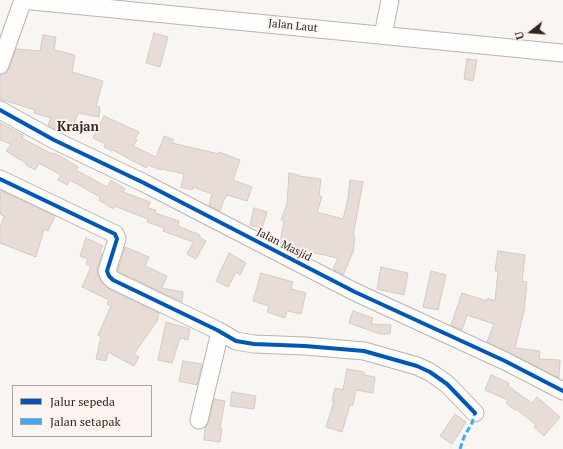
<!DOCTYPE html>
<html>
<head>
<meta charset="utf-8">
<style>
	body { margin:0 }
	#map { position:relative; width:563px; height:449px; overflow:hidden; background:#f9f5f3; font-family:"PT Serif",serif }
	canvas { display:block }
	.legend { position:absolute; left:12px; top:385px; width:140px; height:52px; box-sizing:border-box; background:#fcf4f0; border:1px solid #aca29c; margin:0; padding:5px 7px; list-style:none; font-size:12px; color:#33261e }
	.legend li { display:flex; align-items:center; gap:8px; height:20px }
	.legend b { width:20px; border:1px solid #aca29c }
	.north { position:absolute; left:511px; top:12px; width:40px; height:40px; -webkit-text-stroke:3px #fcf4f0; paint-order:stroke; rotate:253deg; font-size:11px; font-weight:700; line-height:16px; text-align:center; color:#33261e }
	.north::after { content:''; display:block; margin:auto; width:14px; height:18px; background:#33261e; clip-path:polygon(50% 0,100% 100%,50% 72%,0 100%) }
</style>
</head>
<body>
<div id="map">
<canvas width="563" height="449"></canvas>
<ul class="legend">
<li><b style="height:5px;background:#0057b8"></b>Jalur sepeda</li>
<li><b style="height:5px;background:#3fa9f5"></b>Jalan setapak</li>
</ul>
<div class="north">U</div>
</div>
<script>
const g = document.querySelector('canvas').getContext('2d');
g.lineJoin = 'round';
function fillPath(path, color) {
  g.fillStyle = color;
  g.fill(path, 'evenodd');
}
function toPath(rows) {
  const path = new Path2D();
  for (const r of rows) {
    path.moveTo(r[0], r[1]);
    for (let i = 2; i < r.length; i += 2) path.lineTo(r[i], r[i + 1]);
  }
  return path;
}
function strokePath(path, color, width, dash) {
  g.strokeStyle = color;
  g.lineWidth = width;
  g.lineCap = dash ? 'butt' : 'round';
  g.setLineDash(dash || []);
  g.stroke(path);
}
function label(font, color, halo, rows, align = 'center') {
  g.font = font + ' "PT Serif",serif';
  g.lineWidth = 4;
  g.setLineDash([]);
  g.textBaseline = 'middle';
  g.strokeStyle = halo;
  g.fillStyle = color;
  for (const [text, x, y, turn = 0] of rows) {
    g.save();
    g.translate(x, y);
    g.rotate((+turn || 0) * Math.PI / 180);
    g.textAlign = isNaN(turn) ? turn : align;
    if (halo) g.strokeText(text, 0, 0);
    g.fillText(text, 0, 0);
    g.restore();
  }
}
const building = toPath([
	[154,33,168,37,160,67,146,63,154,33],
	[43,35,56,37,54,50,75,55,72,72,103,81,96,106,100,107,99,117,78,113,72,128,61,124,58,131,48,125,51,118,34,113,35,110,0,99,0,75,6,73,9,69,16,49,40,51,43,35],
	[467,59,477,60,473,81,464,79,467,59],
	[104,116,139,132,135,139,137,140,133,146,156,157,164,136,174,140,172,143,219,154,219,152,240,160,233,180,252,187,247,201,227,195,225,199,224,199,220,211,209,205,212,194,193,187,192,190,181,187,184,174,162,169,161,170,148,165,146,168,113,150,112,151,104,147,105,144,93,138,104,116],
	[0,123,23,135,22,138,52,154,53,153,62,157,78,167,76,170,107,187,111,180,125,189,123,192,150,202,148,208,156,210,155,213,179,221,178,226,200,235,199,237,206,241,196,259,187,254,193,242,163,231,164,228,147,222,148,219,114,206,113,209,99,200,100,197,70,180,67,185,58,180,61,175,39,163,35,170,26,165,27,164,6,151,11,144,0,140,0,123],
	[289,173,299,175,299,176,321,179,319,195,322,197,317,212,343,219,348,199,350,180,363,182,353,236,355,236,353,252,343,275,333,269,338,258,306,251,280,242,284,221,281,220,287,204,289,173],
	[0,190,55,216,48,231,44,229,36,257,0,243,0,228,4,216,0,214,0,190],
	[254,208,267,212,262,228,250,225,254,208],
	[86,238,103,246,100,252,102,254,97,269,98,275,102,283,109,289,159,313,157,321,134,354,139,357,134,366,108,352,106,361,96,359,101,337,98,335,111,306,107,304,109,300,82,287,91,267,86,264,88,259,80,256,86,238],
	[125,247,149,257,145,266,167,276,162,288,183,292,182,302,119,272,118,270,125,247],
	[498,251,525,255,522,281,527,282,524,311,515,348,540,351,539,359,560,360,559,378,487,342,494,324,467,315,462,330,451,325,462,293,487,301,488,298,495,301,498,271,495,271,498,251],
	[229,253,246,263,240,275,236,272,228,287,216,281,229,253],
	[381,267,408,273,404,295,377,289,381,267],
	[431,271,446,275,438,310,423,307,431,271],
	[261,273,293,282,291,289,306,293,301,314,287,311,285,318,267,312,269,306,253,301,261,273],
	[353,311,373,318,371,324,391,325,390,334,380,334,349,323,353,311],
	[166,322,190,329,188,340,180,338,172,363,158,360,166,322],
	[183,361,202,364,197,385,179,381,183,361],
	[347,369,364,372,364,375,375,377,373,393,356,390,353,405,350,405,342,432,326,427,334,401,332,401,335,388,343,390,347,369],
	[491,375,509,383,508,386,532,403,537,397,560,417,544,436,534,427,536,425,516,409,515,410,506,403,508,400,485,390,491,375],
	[232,392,256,396,254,409,230,406,232,392],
	[214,399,225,401,220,428,222,429,220,442,204,440,205,428,209,422,214,399],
	[455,414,466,422,452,444,440,436,455,414]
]);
fillPath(building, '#e8ddd6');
strokePath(building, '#d2cac5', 1);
const minor = toPath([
	[22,0,563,53],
	[383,35,390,0],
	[0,65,23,0],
	[0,110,54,140,144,183,355,292,505,361,563,391],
	[0,179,115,234,117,239,107,271,109,276,113,280,217,330,236,341,254,344,305,346,364,351,417,366,430,372,447,384,475,413],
	[199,420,220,332]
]);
strokePath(minor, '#bbb3af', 19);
strokePath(minor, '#fefefd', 17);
strokePath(toPath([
	[460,449,464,437,472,423,475,413]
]), '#3fa9f5', 3, [6, 3]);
strokePath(toPath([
	[0,110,54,140,144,183,355,292,505,361,563,391],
	[0,179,115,234,117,239,107,271,109,276,113,280,217,330,236,341,254,344,305,346,364,351,417,366,430,372,447,384,475,413]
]), '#0057b8', 4);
label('11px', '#33261e', '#fcf4f0', [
	["Jalan Laut",293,26,6],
	["Jalan Masjid",284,245,27]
]);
label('bold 13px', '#33261e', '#fcf4f0', [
	["Krajan",78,127]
]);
</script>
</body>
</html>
